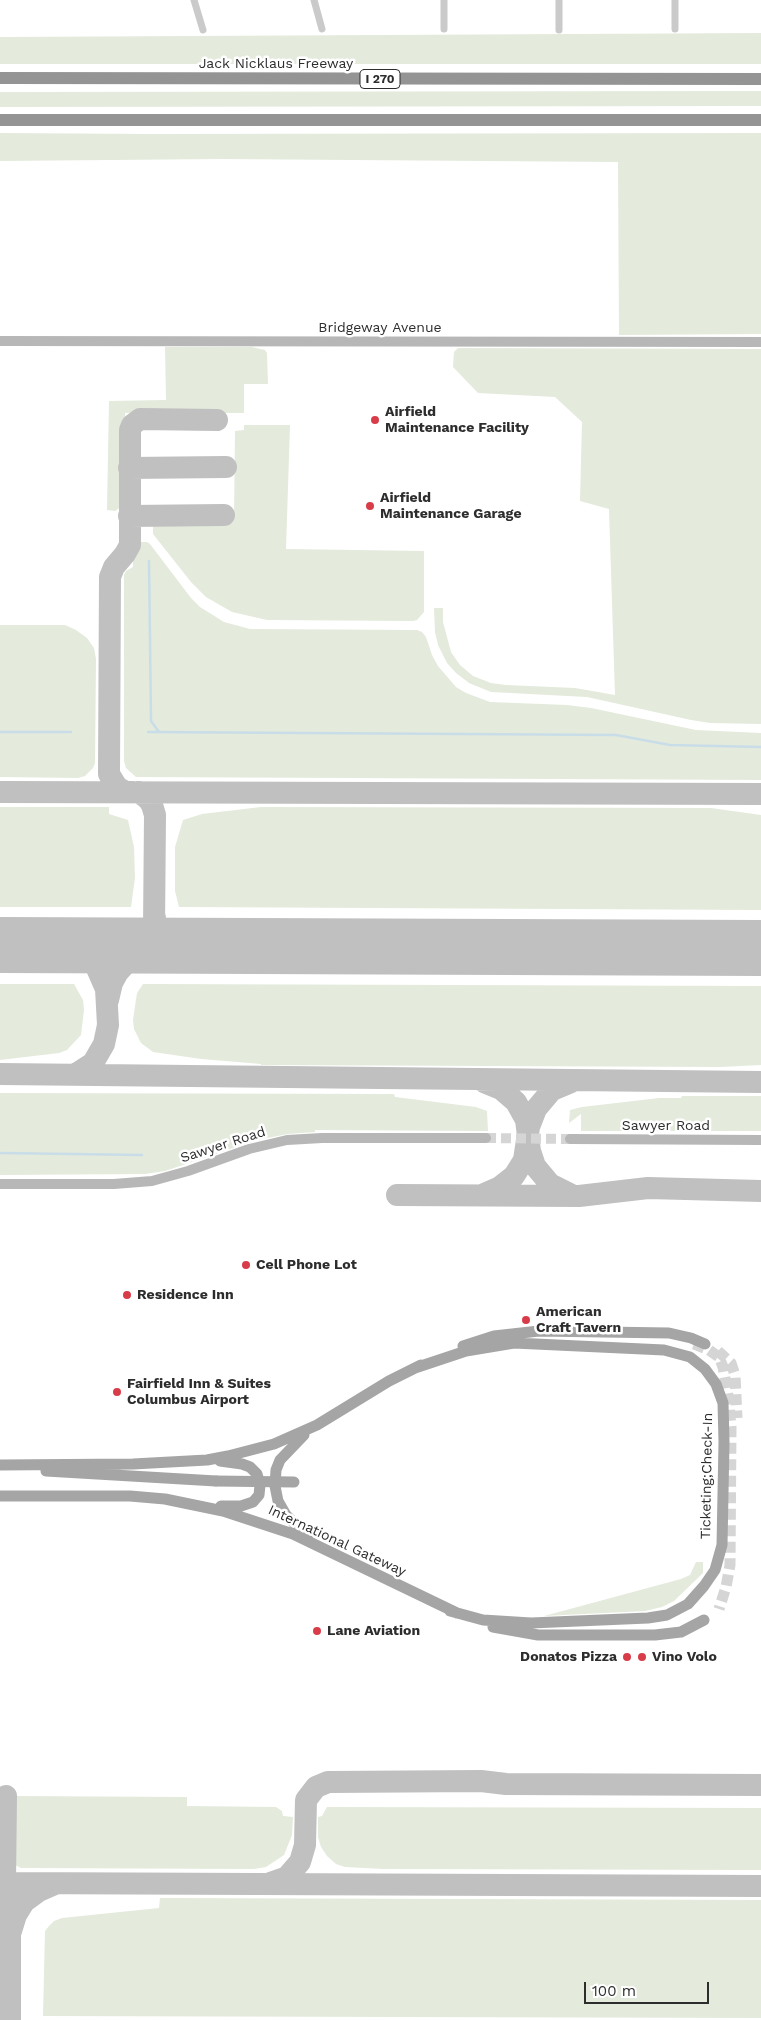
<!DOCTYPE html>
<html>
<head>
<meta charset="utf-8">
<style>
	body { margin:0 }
	#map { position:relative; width:761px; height:2020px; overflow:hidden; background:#fff; font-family:"Work Sans",sans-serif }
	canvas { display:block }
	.scale { position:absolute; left:584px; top:1982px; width:125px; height:22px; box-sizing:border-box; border:2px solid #2d2d2d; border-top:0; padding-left:6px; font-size:15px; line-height:18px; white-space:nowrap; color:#2d2d2d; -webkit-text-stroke:4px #fff; paint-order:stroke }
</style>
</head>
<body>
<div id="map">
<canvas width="761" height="2020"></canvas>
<div class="scale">100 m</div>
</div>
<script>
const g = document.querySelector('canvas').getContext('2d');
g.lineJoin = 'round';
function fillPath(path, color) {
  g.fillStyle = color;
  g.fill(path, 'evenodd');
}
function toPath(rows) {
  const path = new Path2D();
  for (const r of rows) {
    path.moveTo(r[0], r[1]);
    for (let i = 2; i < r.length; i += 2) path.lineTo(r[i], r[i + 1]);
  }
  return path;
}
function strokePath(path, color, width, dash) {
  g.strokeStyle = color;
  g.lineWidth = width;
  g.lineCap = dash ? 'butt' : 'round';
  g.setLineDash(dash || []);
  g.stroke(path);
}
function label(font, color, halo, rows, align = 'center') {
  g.font = font + ' "Work Sans",sans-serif';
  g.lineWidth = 5;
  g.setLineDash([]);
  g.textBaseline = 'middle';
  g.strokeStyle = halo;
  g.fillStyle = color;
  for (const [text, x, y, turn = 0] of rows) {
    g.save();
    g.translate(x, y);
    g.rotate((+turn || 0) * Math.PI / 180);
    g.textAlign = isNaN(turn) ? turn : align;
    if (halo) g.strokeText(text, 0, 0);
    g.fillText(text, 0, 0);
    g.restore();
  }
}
fillPath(toPath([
	[761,33,761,64,0,64,0,37],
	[761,91,761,106,0,107,0,92],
	[0,133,151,134,761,133,761,334,619,335,618,162,221,159,0,161],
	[165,347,252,347,265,350,267,353,268,384,244,384,244,413,125,413,125,502,121,507,115,511,107,510,109,401,166,400],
	[458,348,761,349,761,724,710,723,691,720,587,697,491,692,469,683,456,673,447,663,438,645,435,632,434,608,443,608,443,622,451,652,460,665,473,676,491,683,506,685,575,688,615,695,609,509,580,501,582,422,555,397,478,393,453,367,454,352],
	[244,425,290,425,286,549,424,551,424,612,417,620,413,621,267,620,232,612,206,597,191,582,153,534,153,526,161,520,234,519,235,431,244,430],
	[139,542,147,542,150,544,191,598,200,607,224,622,250,629,417,630,422,632,426,637,432,655,438,666,456,687,466,693,490,702,567,705,591,708,696,730,761,733,761,780,136,777,126,768,124,761,124,575,126,571,133,567,133,549],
	[0,625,65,625,76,630,87,638,94,648,96,659,95,763,93,768,85,776,78,778,0,777],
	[0,807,109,807,109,814,128,820,134,847,135,878,131,907,0,907],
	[261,807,711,808,761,815,761,910,179,907,175,891,175,847,183,820,202,814],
	[0,984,74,984,83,1000,84,1010,81,1035,67,1050,59,1053,0,1060],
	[143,984,761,986,761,1065,721,1067,261,1065,261,1064,201,1059,153,1052,141,1043,134,1029,133,1020,137,993],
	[0,1093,394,1094,395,1097,476,1107,487,1111,488,1131,315,1130,315,1132,288,1134,257,1140,165,1171,145,1174,0,1175],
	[682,1096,761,1096,761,1131,581,1131,581,1114,569,1123,570,1110,582,1107,659,1098,681,1098],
	[696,1562,703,1562,703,1573,674,1601,662,1607,645,1611,544,1616,681,1579,690,1575],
	[14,1796,187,1797,187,1806,276,1807,282,1811,283,1816,293,1817,292,1835,284,1855,266,1867,254,1869,21,1868,15,1865,12,1859,12,1799],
	[327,1807,761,1808,761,1870,384,1869,345,1867,336,1864,327,1856,321,1847,318,1837,318,1817,322,1816],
	[160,1898,761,1900,761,2018,43,2016,45,1931,49,1926,54,1921,62,1918,159,1908]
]), '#e4eadc');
strokePath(toPath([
	[149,561,151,721,159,732],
	[0,732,71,732],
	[148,732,616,735,670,745,761,747],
	[0,1153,142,1155]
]), '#c9dde8', 2.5);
strokePath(toPath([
	[129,468,226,467],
	[129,516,224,515],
	[0,792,761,794],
	[132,792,126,792,117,787,109,774,110,577,114,567,125,554,130,545,130,430,132,425,140,419,217,420],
	[155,918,155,928,161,938,169,944,181,946],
	[48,945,67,948,86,958,96,966,106,989,108,1025,104,1044,93,1063,76,1074],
	[755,948,761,947],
	[108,1000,112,983,118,972,150,937,154,928,155,815,152,805,148,799,139,792],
	[0,1074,761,1082],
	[484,1082,501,1089,516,1102,526,1120,530,1151,535,1166,550,1184,570,1194],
	[484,1194,500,1187,514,1176,524,1160,529,1127,536,1109,552,1090,571,1082],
	[397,1195,579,1196,648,1188,761,1191],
	[6,1796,5,1883,10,1935,10,2020],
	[5,1883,761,1886],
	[270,1883,287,1877,300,1862,305,1845,306,1800,316,1787,328,1782,481,1781,506,1784,761,1785],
	[11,1931,16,1915,24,1902,39,1891,55,1884]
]), '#c0c0c0', 22);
strokePath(toPath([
	[0,945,761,948]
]), '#c0c0c0', 56);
strokePath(toPath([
	[486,1138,570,1139]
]), '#d5d5d5', 10, [10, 5]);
strokePath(toPath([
	[694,1344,709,1350,719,1357,723,1367,729,1402,731,1427,730,1565,726,1587,719,1609],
	[718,1351,731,1363,735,1375,737,1418]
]), '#d5d5d5', 11, [11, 5.5]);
strokePath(toPath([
	[194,0,203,30],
	[314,0,322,29],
	[444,0,444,29],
	[675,0,675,29],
	[559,30,559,0]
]), '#cacaca', 7);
strokePath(toPath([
	[0,341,761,342],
	[570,1139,761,1140],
	[0,1184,114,1184,152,1181,188,1171,249,1149,287,1140,322,1138,486,1138]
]), '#b7b7b7', 10);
strokePath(toPath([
	[463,1346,494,1336,539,1331,669,1333,691,1338,705,1344],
	[415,1368,466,1351,514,1343,664,1350,690,1357,705,1369,716,1384,723,1403,724,1442,722,1545,715,1570,704,1586,688,1604,667,1615,648,1618,531,1623,483,1620,450,1611],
	[304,1435,280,1460,276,1470,275,1486,278,1501,286,1515,308,1537],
	[220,1461,242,1464,250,1467,257,1474,260,1485,259,1495,253,1502,241,1506,221,1506],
	[0,1465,133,1464,207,1460,228,1456,274,1444,317,1425,389,1381,421,1365],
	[46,1471,216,1481],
	[0,1496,130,1496,165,1499,223,1511,293,1534,457,1613],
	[493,1627,538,1635,655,1635,681,1632,704,1620]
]), '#a5a5a5', 11);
strokePath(toPath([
	[0,78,761,79],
	[0,120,761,120]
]), '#949494', 12);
strokePath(toPath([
	[216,1481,294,1482]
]), '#a5a5a5', 11);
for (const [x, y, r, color] of [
	[375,420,5,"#d83c49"],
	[370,506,5,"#d83c49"],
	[246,1265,5,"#d83c49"],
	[127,1295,5,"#d83c49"],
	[526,1320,5,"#d83c49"],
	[117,1392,5,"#d83c49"],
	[317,1631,5,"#d83c49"],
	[627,1657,5,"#d83c49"],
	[642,1657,5,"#d83c49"]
]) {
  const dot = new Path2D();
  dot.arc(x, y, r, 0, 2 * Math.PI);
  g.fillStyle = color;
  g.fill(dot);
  strokePath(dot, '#fff', 2);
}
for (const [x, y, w] of [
	[380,79,40]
]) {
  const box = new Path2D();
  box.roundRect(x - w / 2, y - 9.5, w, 19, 4);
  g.fillStyle = '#fff';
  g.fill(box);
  strokePath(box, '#2d2d2d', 1);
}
label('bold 12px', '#2d2d2d', null, [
	["I 270",380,79]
]);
label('14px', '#2d2d2d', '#fff', [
	["Jack Nicklaus Freeway",276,64],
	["Bridgeway Avenue",380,328],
	["Sawyer Road",666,1126],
	["Sawyer Road",223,1145,-18],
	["Ticketing;Check-In",707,1476,-89],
	["International Gateway",337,1541,25]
]);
label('bold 14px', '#2d2d2d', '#fff', [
	["Airfield",385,412],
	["Maintenance Facility",385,428],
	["Airfield",380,498],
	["Maintenance Garage",380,514],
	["Cell Phone Lot",256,1265],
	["Residence Inn",137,1295],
	["American",536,1312],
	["Craft Tavern",536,1328],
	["Fairfield Inn & Suites",127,1384],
	["Columbus Airport",127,1400],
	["Lane Aviation",327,1631],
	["Donatos Pizza",617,1657,"right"],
	["Vino Volo",652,1657]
], 'left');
</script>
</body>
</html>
